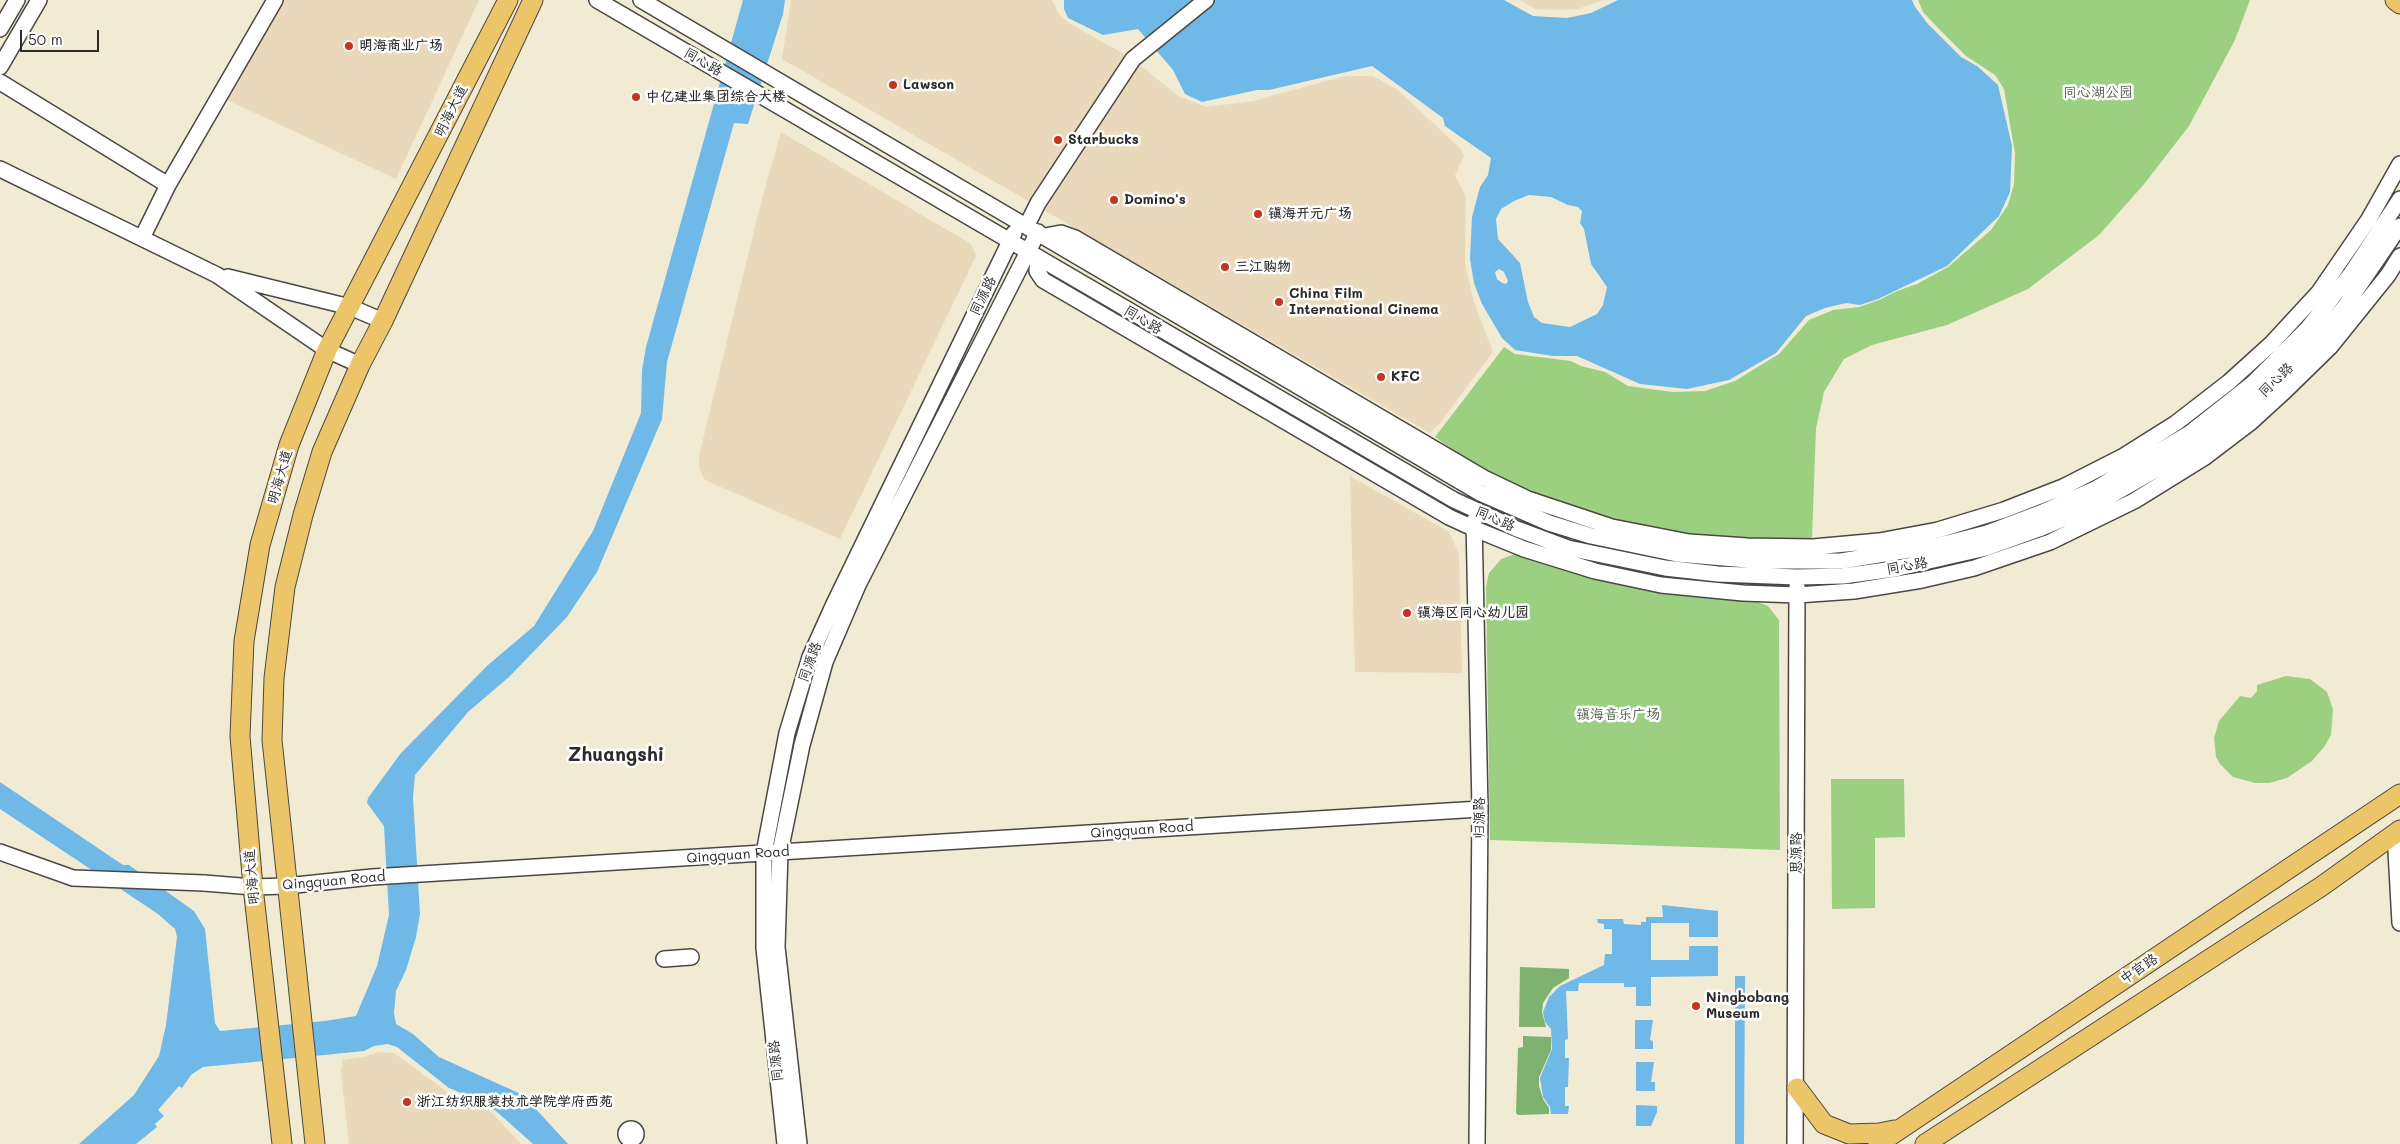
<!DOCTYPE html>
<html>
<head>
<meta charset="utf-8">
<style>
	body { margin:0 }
	#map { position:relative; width:2400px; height:1144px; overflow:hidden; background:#f1ebd4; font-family:Mali,sans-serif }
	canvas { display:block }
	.scale { position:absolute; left:20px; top:30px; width:79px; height:22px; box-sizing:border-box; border:2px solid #2b2b2b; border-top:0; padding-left:6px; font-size:15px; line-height:18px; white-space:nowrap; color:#2b2b2b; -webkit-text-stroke:4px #fff; paint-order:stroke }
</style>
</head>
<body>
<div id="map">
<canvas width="2400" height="1144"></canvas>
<div class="scale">50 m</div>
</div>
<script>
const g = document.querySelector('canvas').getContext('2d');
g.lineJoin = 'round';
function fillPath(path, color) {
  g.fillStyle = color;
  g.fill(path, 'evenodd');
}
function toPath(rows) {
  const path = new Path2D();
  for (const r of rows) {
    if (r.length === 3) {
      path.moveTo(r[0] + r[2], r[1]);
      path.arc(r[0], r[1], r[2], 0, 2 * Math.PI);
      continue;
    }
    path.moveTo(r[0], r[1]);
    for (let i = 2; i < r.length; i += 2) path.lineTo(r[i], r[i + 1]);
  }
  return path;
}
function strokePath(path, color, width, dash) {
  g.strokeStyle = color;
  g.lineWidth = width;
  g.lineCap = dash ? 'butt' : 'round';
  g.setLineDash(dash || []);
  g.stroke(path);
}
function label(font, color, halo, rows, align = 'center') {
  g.font = font + ' Mali,"LXGW WenKai TC",sans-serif';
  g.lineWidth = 5;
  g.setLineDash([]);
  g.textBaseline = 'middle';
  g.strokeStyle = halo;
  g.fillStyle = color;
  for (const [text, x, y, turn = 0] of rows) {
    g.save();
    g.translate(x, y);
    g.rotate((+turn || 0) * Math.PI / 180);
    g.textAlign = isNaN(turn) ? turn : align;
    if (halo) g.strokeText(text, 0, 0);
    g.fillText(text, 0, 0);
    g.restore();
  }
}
fillPath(toPath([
	[282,0,479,0,396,179,225,99],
	[791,0,1052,0,1059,14,1069,23,1133,59,1178,96,1206,107,1253,101,1345,76,1373,76,1398,90,1461,149,1464,156,1455,175,1466,197,1465,264,1474,302,1493,352,1440,423,1430,433,782,59],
	[1519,0,1603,0,1578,9,1558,10,1535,9],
	[781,132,971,244,976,256,840,539,705,480,699,468,699,456,760,206],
	[1350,476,1449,532,1459,554,1462,673,1355,672],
	[377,1052,394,1053,450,1094,490,1111,521,1144,349,1144,341,1071,343,1060,364,1057]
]), '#ead8ba');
fillPath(toPath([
	[1918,0,2250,0,2235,40,2189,126,2145,183,2099,235,2028,289,1947,325,1872,345,1844,359,1824,392,1816,428,1812,539,1740,539,1684,535,1631,526,1583,512,1508,484,1470,462,1435,437,1504,347,1515,354,1571,361,1581,366,1605,372,1628,386,1673,392,1705,391,1735,381,1779,354,1809,320,1833,310,1859,307,1879,300,1897,291,1917,284,1948,267,1991,230,2008,205,2014,184,2015,153,2004,89,1995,75,1966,56,1939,29,1923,12],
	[1515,554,1545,563,1755,601,1768,606,1779,620,1780,850,1490,840,1486,587,1489,573,1501,559],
	[2286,676,2310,679,2327,692,2333,709,2331,735,2324,747,2312,761,2287,778,2269,783,2255,783,2233,777,2220,764,2216,757,2214,738,2219,721,2240,696,2251,698,2257,691,2257,685],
	[1831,779,1904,779,1905,837,1875,838,1875,908,1832,909]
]), '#9cd081');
fillPath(toPath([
	[1520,967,1569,969,1569,978,1553,988,1543,1003,1542,1012,1546,1027,1519,1027],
	[1523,1036,1551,1037,1551,1050,1539,1077,1539,1086,1543,1099,1549,1108,1549,1114,1518,1115,1516,1113,1518,1048,1523,1047]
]), '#7db26f');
fillPath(toPath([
	[743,0,785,0,783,14,748,124,734,123,667,362,662,419,597,572,567,617,509,677,468,712,415,775,413,797,420,914,416,937,406,970,396,991,394,1013,396,1024,413,1034,439,1057,523,1095,568,1144,533,1144,496,1111,478,1100,449,1088,397,1047,388,1044,374,1046,364,1051,203,1067,191,1075,182,1088,179,1086,158,1110,164,1116,155,1124,157,1127,136,1144,79,1144,134,1095,159,1056,166,1025,177,937,175,929,158,914,0,809,0,782,123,865,129,865,194,911,205,929,215,1023,220,1031,325,1021,356,1016,377,966,389,915,384,826,367,803,368,798,401,753,488,665,534,626,593,531,641,413,642,370,646,347],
	[1064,0,1504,0,1533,16,1567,18,1591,13,1618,0,1912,0,1915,7,1928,24,1961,57,1977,66,1998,85,2012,146,2010,192,1999,216,1947,266,1878,299,1860,305,1846,303,1825,308,1806,316,1776,353,1729,380,1687,389,1640,384,1577,356,1553,356,1515,350,1502,338,1482,304,1474,283,1470,259,1472,217,1480,187,1488,175,1491,158,1445,126,1443,118,1372,66,1269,90,1257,90,1202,102,1185,94,1173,70,1138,29,1103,35,1068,18,1064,9],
	[1529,195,1551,197,1568,205,1578,207,1582,211,1580,223,1584,229,1591,264,1607,287,1603,305,1597,314,1570,327,1542,323,1534,317,1528,302,1520,263,1498,239,1496,219,1501,209,1514,201],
	[1499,269,1504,272,1508,281,1506,284,1502,283,1497,279,1495,272],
	[1662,905,1718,911,1718,937,1689,937,1689,923,1651,923,1651,960,1689,960,1689,946,1718,946,1718,976,1651,977,1651,1006,1636,1006,1636,987,1624,987,1624,983,1579,983,1578,991,1566,991,1568,1039,1565,1040,1565,1058,1569,1058,1568,1087,1565,1087,1565,1106,1569,1106,1568,1114,1551,1114,1550,1107,1543,1097,1540,1078,1552,1049,1551,1029,1545,1022,1543,1012,1549,997,1560,986,1604,965,1605,954,1612,954,1612,929,1604,929,1604,924,1598,923,1597,919,1623,919,1624,924,1641,925,1641,922,1646,922,1646,917,1663,917],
	[1735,976,1745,976,1744,1144,1735,1144],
	[1635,1020,1653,1020,1650,1040,1653,1041,1653,1049,1635,1049],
	[1636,1062,1654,1062,1651,1082,1655,1082,1655,1091,1636,1091],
	[1636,1105,1657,1106,1657,1112,1651,1126,1636,1126]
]), '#6eb9e7');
const minor = toPath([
	[597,0,1454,500,1517,529,1568,548,1665,568,1718,574,1797,577,1843,576,1894,569,1986,548,2039,529,2091,507,2190,450,2257,399,2320,336,2346,305,2400,226],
	[641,0,1480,493,1549,523,1591,536,1677,554,1759,561,1841,561,1940,545,1987,533,2040,513,2097,488,2190,433,2252,384,2308,328,2350,275,2400,199],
	[0,29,17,0],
	[0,67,39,0],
	[0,82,168,185],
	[0,169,217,275,327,350,360,365],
	[1027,225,1038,203,1133,59,1206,0],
	[1045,236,1061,233,1075,238,1484,478,1528,499,1612,527,1689,542,1747,546,1813,547,1879,541,1938,530,2004,510,2063,487,2122,457,2176,423,2229,382,2271,344,2319,292,2369,219,2400,164],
	[142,238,168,185,275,0],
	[1038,257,1037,271,1043,280,1449,517,1475,529,1524,549,1595,571,1661,585,1743,593,1797,595,1854,591,1922,580,1974,568,2050,542,2134,501,2205,457,2251,422,2286,390,2330,347,2388,275,2400,256],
	[228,277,350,307,383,321],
	[1474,521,1480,809,1477,1144],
	[2395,833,2400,923],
	[0,852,73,878],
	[204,883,253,887,286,886,372,877,1480,809],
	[664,959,691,957],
	[631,1134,5],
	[785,1144,764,948,764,853,787,733,810,657,833,606,1014,233],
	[799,1144,777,947,780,852,802,745,825,662,858,585,1038,232],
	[1795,1144,1797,586]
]);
const major = toPath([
	[2395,0,2400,4],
	[1797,1088,1824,1124,1849,1134,1879,1133,1894,1130],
	[282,1144,253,887,240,736,244,641,260,545,289,445,327,350,508,0],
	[315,1144,272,740,274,678,285,587,303,515,322,452,360,365,383,321,533,0],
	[1878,1144,2400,794],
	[1925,1144,2322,886,2400,830]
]);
strokePath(minor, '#494844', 18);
strokePath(major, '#494844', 21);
strokePath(minor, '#fff', 15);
strokePath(major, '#edc569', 19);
const minorBridge = toPath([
	[73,878,204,883]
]);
strokePath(minorBridge, '#494844', 18, []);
strokePath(minorBridge, '#fff', 15);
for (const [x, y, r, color] of [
	[349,46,5,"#c8321e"],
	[893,85,5,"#c8321e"],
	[636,97,5,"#c8321e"],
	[1058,140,5,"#c8321e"],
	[1114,200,5,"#c8321e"],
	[1258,214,5,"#c8321e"],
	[1225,267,5,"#c8321e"],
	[1279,302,5,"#c8321e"],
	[1381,377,5,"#c8321e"],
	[1407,613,5,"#c8321e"],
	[1696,1006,5,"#c8321e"],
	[407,1102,5,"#c8321e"]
]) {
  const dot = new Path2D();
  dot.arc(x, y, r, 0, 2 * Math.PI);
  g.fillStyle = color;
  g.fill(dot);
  strokePath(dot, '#fff', 2);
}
label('bold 14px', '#2b2b2b', '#fff', [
	["明海商业广场",359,46],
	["Lawson",903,85],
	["中亿建业集团综合大楼",646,97],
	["Starbucks",1068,140],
	["Domino's",1124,200],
	["镇海开元广场",1268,214],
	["三江购物",1235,267],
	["China Film",1289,294],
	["International Cinema",1289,310],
	["KFC",1391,377],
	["镇海区同心幼儿园",1417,613],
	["Ningbobang",1706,998],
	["Museum",1706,1014],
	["浙江纺织服装技术学院学府西苑",417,1102]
], 'left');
label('14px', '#2b2b2b', '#fff', [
	["同心路",703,62,30],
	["明海大道",451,111,-63],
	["同源路",983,296,-64],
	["同心路",1143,320,31],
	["同心路",2276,380,-44],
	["明海大道",280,477,-74],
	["同心路",1495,519,23],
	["同心路",1907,566,-10],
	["同源路",810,662,-70],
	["归源路",1480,818,-90],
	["Qingquan Road",1142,830,-4],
	["思源路",1797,853,-90],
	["Qingquan Road",738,855,-4],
	["明海大道",252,877,-95],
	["Qingquan Road",334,881,-5],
	["中官路",2139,969,-34],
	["同源路",776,1061,-96]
]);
label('14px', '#4d5d45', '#fff', [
	["同心湖公园",2098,93],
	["镇海音乐广场",1618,715]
]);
label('bold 19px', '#2b2b2b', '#fff', [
	["Zhuangshi",616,755]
]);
</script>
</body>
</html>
